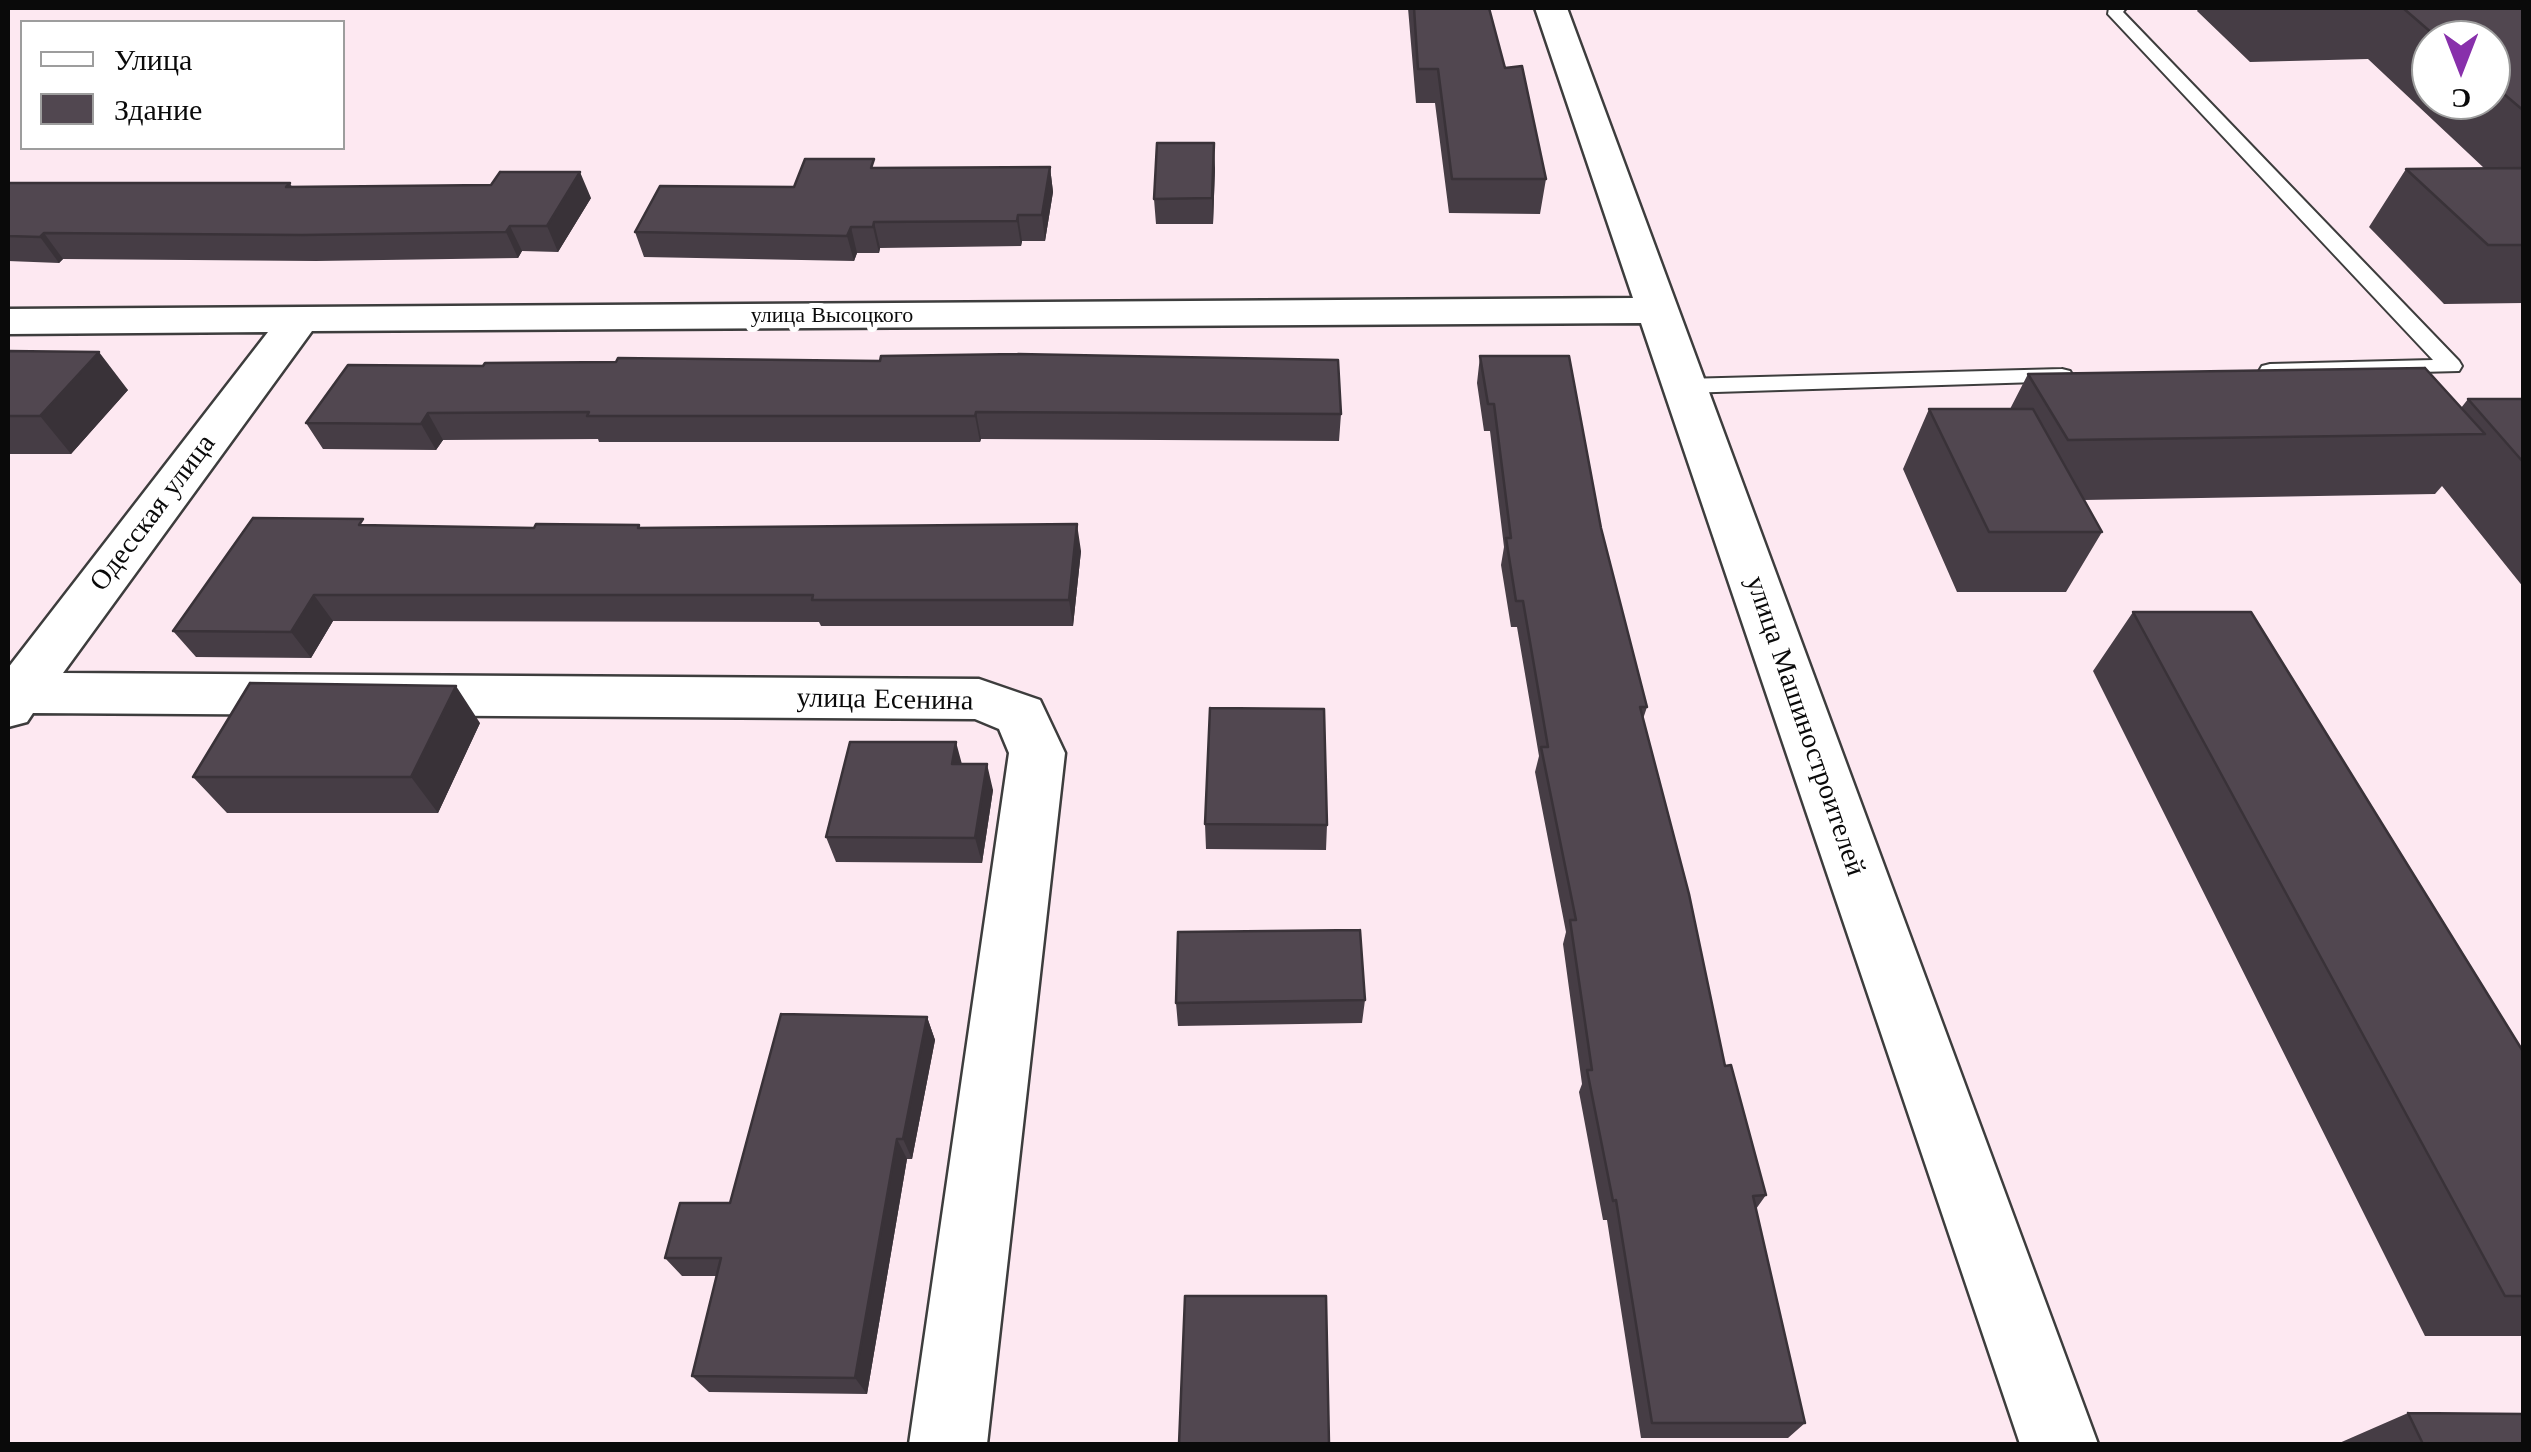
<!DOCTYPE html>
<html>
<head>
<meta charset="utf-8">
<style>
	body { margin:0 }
	#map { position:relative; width:2531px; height:1452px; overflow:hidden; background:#fde8f1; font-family:"Libre Baskerville",serif }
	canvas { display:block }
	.frame { position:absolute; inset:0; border:10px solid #0a0a0a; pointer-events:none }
	.legend { position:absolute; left:20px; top:20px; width:325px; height:130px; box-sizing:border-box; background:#fff; border:2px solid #9d9d9d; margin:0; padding:12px 18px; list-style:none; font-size:30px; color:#0a0a0a }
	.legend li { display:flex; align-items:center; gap:20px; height:50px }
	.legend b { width:50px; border:2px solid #9d9d9d }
	.north { position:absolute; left:2411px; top:20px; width:100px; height:100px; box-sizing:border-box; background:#fff; border:2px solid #9d9d9d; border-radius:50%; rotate:180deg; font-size:28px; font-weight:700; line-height:40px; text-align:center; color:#0a0a0a }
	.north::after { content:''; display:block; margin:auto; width:35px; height:45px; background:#8830ab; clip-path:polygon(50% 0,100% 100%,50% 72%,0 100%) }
</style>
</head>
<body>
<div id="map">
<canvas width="2531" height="1452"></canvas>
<div class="frame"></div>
<ul class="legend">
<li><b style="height:12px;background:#fff"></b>Улица</li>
<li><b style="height:28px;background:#514750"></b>Здание</li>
</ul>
<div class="north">С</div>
</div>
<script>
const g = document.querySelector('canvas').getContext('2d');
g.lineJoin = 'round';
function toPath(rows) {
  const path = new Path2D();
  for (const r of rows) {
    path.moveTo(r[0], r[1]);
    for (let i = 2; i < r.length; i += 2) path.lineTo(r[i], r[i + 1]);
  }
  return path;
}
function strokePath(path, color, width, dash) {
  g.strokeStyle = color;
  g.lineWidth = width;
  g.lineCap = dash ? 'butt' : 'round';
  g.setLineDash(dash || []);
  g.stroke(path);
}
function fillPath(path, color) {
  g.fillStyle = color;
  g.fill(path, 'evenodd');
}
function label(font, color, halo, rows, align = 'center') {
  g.font = font + ' "Libre Baskerville",serif';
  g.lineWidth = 10;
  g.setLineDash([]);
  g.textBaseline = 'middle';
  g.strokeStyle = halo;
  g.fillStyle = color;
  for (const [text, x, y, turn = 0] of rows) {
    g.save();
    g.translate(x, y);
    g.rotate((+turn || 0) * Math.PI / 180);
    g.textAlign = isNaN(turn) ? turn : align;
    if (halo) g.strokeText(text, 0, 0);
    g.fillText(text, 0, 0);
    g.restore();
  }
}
const lane = toPath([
	[2109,8,2126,8,2123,12,2459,361,2462,366,2459,371,2262,376,2259,371,2262,366,2270,364,2433,360,2108,14,2109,8],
	[2062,369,2070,371,2073,376,2070,381,1684,393,1673,386,1684,379,2062,369]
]);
const street = toPath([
	[1535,8,1567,8,2098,1444,2020,1444,1641,323,312,331,63,673,979,679,1040,700,1065,753,987,1444,909,1444,1009,753,999,729,975,719,33,713,27,722,8,727,8,668,268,332,8,334,8,309,1633,298,1535,8]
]);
strokePath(lane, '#3d3d3d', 4);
strokePath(street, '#3d3d3d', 5);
fillPath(lane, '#fff');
fillPath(street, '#fff');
fillPath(toPath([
	[1408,8,1489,8,1505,68,1546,179,1540,214,1449,213,1435,103,1416,103],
	[2199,8,2524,8,2524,303,2444,304,2369,227,2406,169,2484,168,2368,59,2250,62,2197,11],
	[2431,40,2491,40,2491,100,2431,100],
	[1050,167,1053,192,1045,241,1022,241,1021,246,880,248,879,253,857,253,854,261,644,257,635,232,794,187,876,168],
	[1215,168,1213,224,1156,224,1154,199],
	[8,183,290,183,292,187,591,198,558,252,522,251,518,258,316,261,63,259,59,263,8,261],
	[8,351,128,390,71,454,8,454],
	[1480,356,1601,528,1647,707,1643,719,1725,1066,1766,1195,1756,1209,1805,1423,1788,1438,1641,1438,1607,1220,1603,1220,1579,1092,1582,1084,1563,944,1566,932,1535,772,1539,756,1517,627,1511,627,1501,565,1504,547,1490,431,1484,431,1477,383],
	[348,365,1341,414,1339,441,981,439,980,442,599,442,598,439,443,440,436,450,323,449,306,423],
	[2028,374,2461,408,2468,399,2524,399,2524,588,2442,486,2435,494,2084,500,2102,532,2066,592,1957,592,1903,469,1929,409,2010,409],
	[367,525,534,528,639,525,640,528,1081,551,1073,626,821,626,819,622,333,621,311,658,196,657,173,631],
	[2133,612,2524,1053,2524,1336,2425,1336,2093,671],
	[480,723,438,813,227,813,193,777],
	[962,764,993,790,982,863,836,862,826,837],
	[1205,824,1327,825,1326,850,1206,849],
	[1365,1000,1362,1023,1178,1026,1176,1003],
	[927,1017,935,1040,912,1159,907,1159,867,1394,709,1392,692,1376,716,1276,682,1276,665,1258,730,1203],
	[2408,1413,2524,1444,2337,1444]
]), '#463d45');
fillPath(toPath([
	[1214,143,1215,168,1213,224,1212,198],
	[1050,167,1053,192,1045,241,1042,215],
	[580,172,591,198,558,252,547,226],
	[1018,215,1022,241,1021,246,1017,221],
	[874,222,880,248,879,253,873,227],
	[510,226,522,251,518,258,506,232],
	[851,227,857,253,854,261,847,236],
	[44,233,63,259,59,263,40,237],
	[99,352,128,390,71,454,40,416],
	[976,412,981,439,980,442,975,416],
	[428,413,443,440,436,450,421,424],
	[1077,524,1081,551,1073,626,1069,600],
	[314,595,333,621,311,658,291,632],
	[456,686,480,723,438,813,411,777],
	[956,742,963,768,952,764],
	[987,764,993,790,982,863,975,838],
	[927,1017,935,1040,912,1159,903,1139],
	[897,1139,907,1159,867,1394,855,1378]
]), '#393238');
const building = toPath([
	[1414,8,1489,8,1505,68,1522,66,1546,179,1452,179,1438,69,1418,69,1414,8],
	[2403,8,2524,8,2524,111,2491,83,2491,40,2440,40,2403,8],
	[1157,143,1214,143,1212,198,1154,199,1157,143],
	[805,159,874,159,871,168,1050,167,1042,215,1018,215,1017,221,874,222,873,227,851,227,847,236,635,232,660,186,794,187,805,159],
	[2524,168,2524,245,2488,245,2406,169,2524,168],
	[500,172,580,172,547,226,510,226,506,232,302,235,44,233,40,237,8,236,8,183,290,183,286,187,491,185,500,172],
	[8,351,99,352,40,416,8,416,8,351],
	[1018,354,1338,360,1341,414,976,412,975,416,587,416,589,412,428,413,421,424,306,423,348,365,483,366,485,363,616,362,618,358,880,361,881,356,1018,354],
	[1480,356,1569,356,1601,528,1647,707,1640,707,1689,894,1725,1066,1731,1065,1766,1195,1753,1196,1805,1423,1652,1423,1616,1200,1613,1201,1587,1070,1592,1070,1570,920,1576,920,1541,747,1548,747,1523,601,1516,601,1506,538,1511,538,1494,404,1488,404,1480,356],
	[2425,368,2485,434,2068,440,2028,374,2425,368],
	[2468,399,2524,399,2524,463,2468,399],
	[1929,409,2033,409,2102,532,1989,532,1929,409],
	[253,518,363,519,359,525,534,528,536,524,639,525,638,528,1077,524,1069,600,812,600,813,595,314,595,291,632,173,631,253,518],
	[2133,612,2251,612,2524,1053,2524,1296,2505,1296,2133,612],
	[250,683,456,686,411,777,193,777,250,683],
	[1210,708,1324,709,1327,825,1205,824,1210,708],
	[850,742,956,742,952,764,987,764,975,838,826,837,850,742],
	[1360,930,1365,1000,1176,1003,1178,932,1360,930],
	[781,1014,927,1017,903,1139,897,1139,855,1378,692,1376,721,1258,665,1258,680,1203,730,1203,781,1014],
	[1185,1296,1326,1296,1329,1444,1179,1444,1185,1296],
	[2408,1413,2524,1414,2524,1444,2423,1444,2408,1413]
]);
fillPath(building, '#514750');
strokePath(building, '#393238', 2.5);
label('22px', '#0a0a0a', '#fff', [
	["улица Высоцкого",832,316]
]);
label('28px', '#0a0a0a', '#fff', [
	["Одесская улица",153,513,-53],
	["улица Есенина",885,700,1],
	["улица Машиностроителей",1805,726,71]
]);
</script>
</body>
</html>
